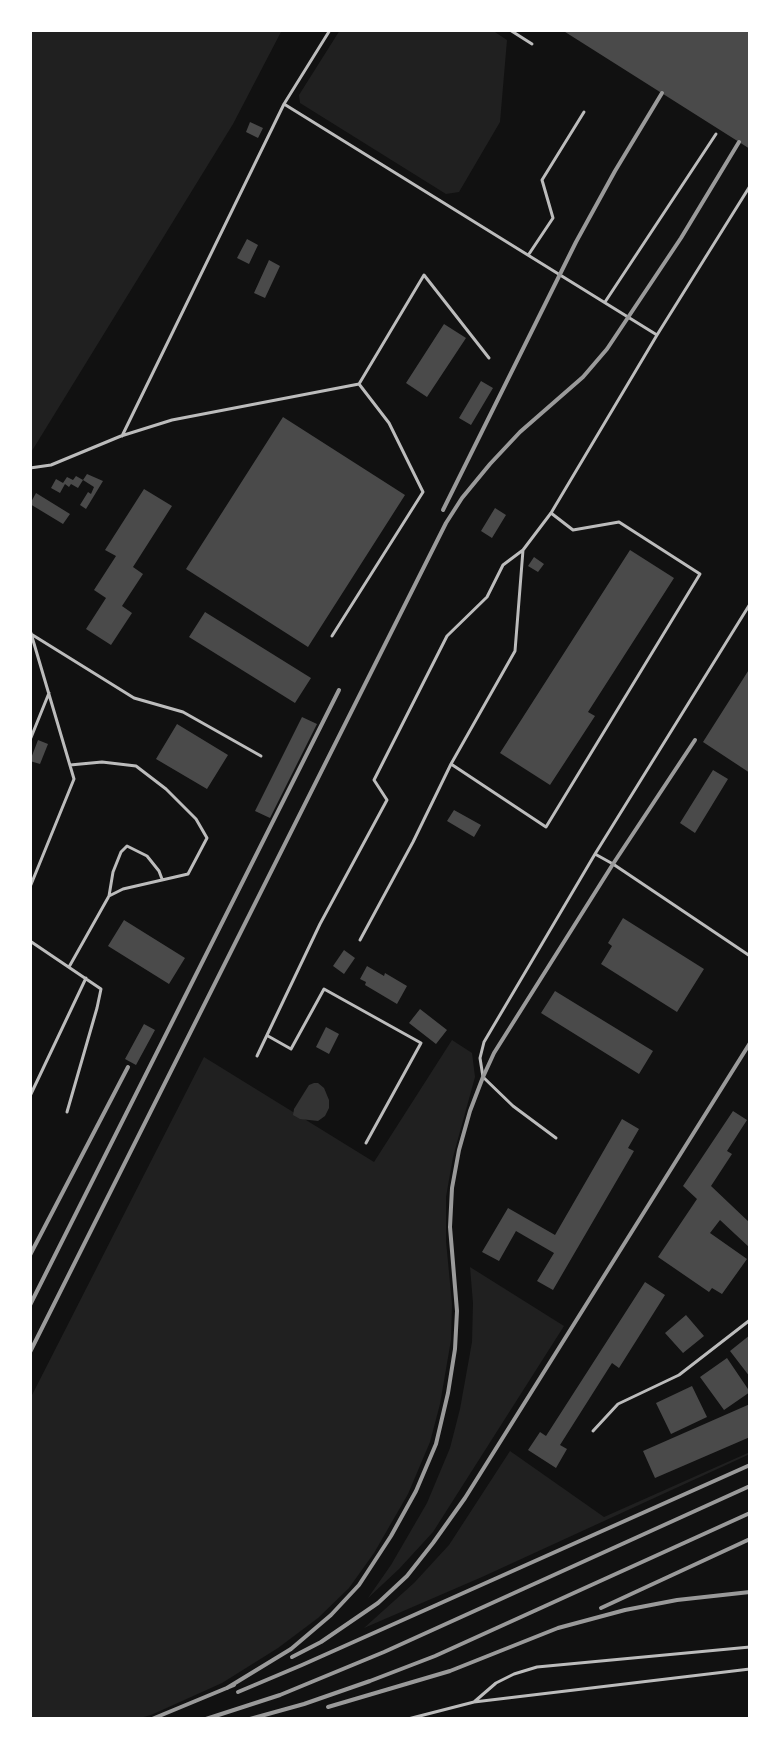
<!DOCTYPE html>
<html>
<head>
<meta charset="utf-8">
<style>
	body { margin:0 }
	#map { position:relative; width:780px; height:1749px; overflow:hidden; background:#111; font-family:"Fira Sans Condensed",sans-serif }
	canvas { display:block }
	.frame { position:absolute; inset:0; border:32px solid #fff; pointer-events:none }
</style>
</head>
<body>
<div id="map">
<canvas width="780" height="1749"></canvas>
<div class="frame"></div>
</div>
<script>
const g = document.querySelector('canvas').getContext('2d');
g.lineJoin = 'round';
function fillPath(path, color) {
  g.fillStyle = color;
  g.fill(path, 'evenodd');
}
function toPath(rows) {
  const path = new Path2D();
  for (const r of rows) {
    path.moveTo(r[0], r[1]);
    for (let i = 2; i < r.length; i += 2) path.lineTo(r[i], r[i + 1]);
  }
  return path;
}
function strokePath(path, color, width, dash) {
  g.strokeStyle = color;
  g.lineWidth = width;
  g.lineCap = dash ? 'butt' : 'round';
  g.setLineDash(dash || []);
  g.stroke(path);
}
fillPath(toPath([
	[30,30,282,30,233,124,30,454],
	[340,30,492,30,507,40,500,122,459,192,446,194,300,103,299,95],
	[452,1040,472,1053,475,1077,453,1157,446,1197,446,1241,452,1304,451,1340,440,1404,430,1442,408,1494,374,1553,349,1588,318,1618,278,1648,222,1683,151,1715,136,1719,30,1719,30,1399,204,1057,374,1162],
	[470,1267,564,1326,433,1532,399,1569,368,1598,391,1565,427,1503,450,1448,460,1409,472,1342,473,1303],
	[510,1451,604,1517,750,1452,750,1454,482,1577,364,1628,414,1583,449,1545]
]), '#202020');
fillPath(toPath([
	[314,1083,318,1083,324,1088,329,1100,329,1108,325,1116,318,1121,300,1119,293,1115,294,1109,309,1085]
]), '#333');
fillPath(toPath([
	[562,30,750,30,750,149,739,142],
	[250,122,263,128,258,138,246,132],
	[247,239,258,245,249,264,237,258],
	[269,260,280,266,265,298,254,293],
	[444,324,466,338,427,397,406,383],
	[481,381,493,388,471,425,459,418],
	[283,417,405,495,308,647,186,569],
	[87,474,103,481,86,509,80,505,88,492,91,494,94,487,83,480],
	[76,476,83,480,78,488,71,484,69,487,65,484,60,493,51,488,56,479,63,483,67,477,73,480],
	[144,489,172,506,133,567,143,574,122,606,132,613,111,645,86,629,106,598,94,590,116,556,105,550],
	[36,493,70,514,63,524,30,504],
	[495,508,506,515,492,538,481,531],
	[630,550,674,578,588,712,595,716,550,785,500,753],
	[534,557,544,564,538,572,528,566],
	[205,612,311,678,295,703,189,637],
	[750,668,750,773,703,742],
	[302,717,317,724,270,818,255,811],
	[177,724,228,755,207,789,156,759],
	[38,740,48,744,40,764,30,761],
	[713,770,728,779,695,833,680,823],
	[454,810,481,825,474,837,447,821],
	[623,918,704,969,677,1012,601,964,612,946,608,943],
	[124,920,185,958,169,984,108,946],
	[344,950,355,958,344,974,333,966],
	[367,966,384,976,385,973,407,986,397,1004,365,985,366,982,360,979],
	[555,991,653,1051,639,1074,541,1013],
	[420,1009,447,1030,436,1044,409,1023],
	[144,1024,155,1030,136,1065,125,1059],
	[326,1027,339,1034,329,1054,316,1047],
	[733,1111,747,1120,727,1151,732,1154,711,1186,750,1223,750,1248,720,1220,710,1233,747,1259,722,1294,712,1288,709,1292,658,1257,697,1199,683,1186],
	[622,1119,639,1129,628,1148,634,1151,553,1290,537,1281,554,1253,516,1231,499,1261,482,1252,508,1208,555,1235],
	[645,1282,665,1295,619,1368,612,1363,560,1445,567,1449,556,1468,528,1450,540,1432,546,1436],
	[686,1315,704,1336,683,1353,665,1333],
	[750,1335,750,1377,730,1351],
	[727,1358,750,1392,724,1410,700,1377],
	[692,1386,707,1417,671,1434,656,1403],
	[750,1404,750,1437,655,1478,643,1451]
]), '#4a4a4a');
strokePath(toPath([
	[510,30,532,44],
	[284,104,657,335],
	[529,254,553,218,542,180,584,112],
	[605,302,716,134],
	[122,436,284,104,330,30],
	[30,468,51,465,121,436,172,420,359,384,424,275,489,358],
	[551,513,573,530,619,522,700,574,546,827,451,764,515,651,523,550,551,513,657,335,750,186],
	[30,630,74,779,30,887],
	[31,634,134,698,183,712,261,756],
	[332,636,423,492,389,423,359,384],
	[30,740,49,693],
	[595,854,613,864,750,956],
	[109,896,113,872,121,852,127,846,147,856,159,871,162,879],
	[360,940,413,842,451,764],
	[30,941,101,989,97,1008,67,1112],
	[69,967,109,896,123,889,188,874,207,838,196,819,166,789,136,766,102,762,70,765],
	[268,1036,291,1049,324,989,421,1043,366,1143],
	[257,1056,320,924,387,800,374,780,447,636,487,597,503,565,523,550],
	[30,1096,86,978],
	[556,1138,513,1106,483,1077,480,1058,484,1042,595,854,750,604],
	[593,1431,618,1404,679,1375,750,1320],
	[474,1702,496,1683,514,1674,537,1667,750,1647],
	[408,1719,474,1702,750,1669]
]), '#bcbcbc', 3);
strokePath(toPath([
	[443,510,576,242,615,171,662,93],
	[30,1255,128,1067],
	[30,1305,339,690],
	[30,1352,446,523,462,498,490,464,520,432,583,377,607,349,681,238,739,142],
	[601,1608,750,1539],
	[292,1657,321,1642,378,1603,407,1576,433,1543,465,1498,750,1043],
	[227,1688,291,1649,331,1615,359,1585,391,1536,416,1491,436,1444,448,1393,455,1349,457,1311,450,1227,452,1188,459,1150,470,1111,483,1077,494,1053,613,864,695,740],
	[238,1692,302,1665,750,1465],
	[328,1707,450,1671,558,1628,625,1610,677,1600,750,1592],
	[152,1719,234,1685],
	[206,1719,280,1695,384,1652,750,1486],
	[250,1719,304,1704,370,1681,435,1656,750,1513]
]), '#9a9a9a', 4);
</script>
</body>
</html>
